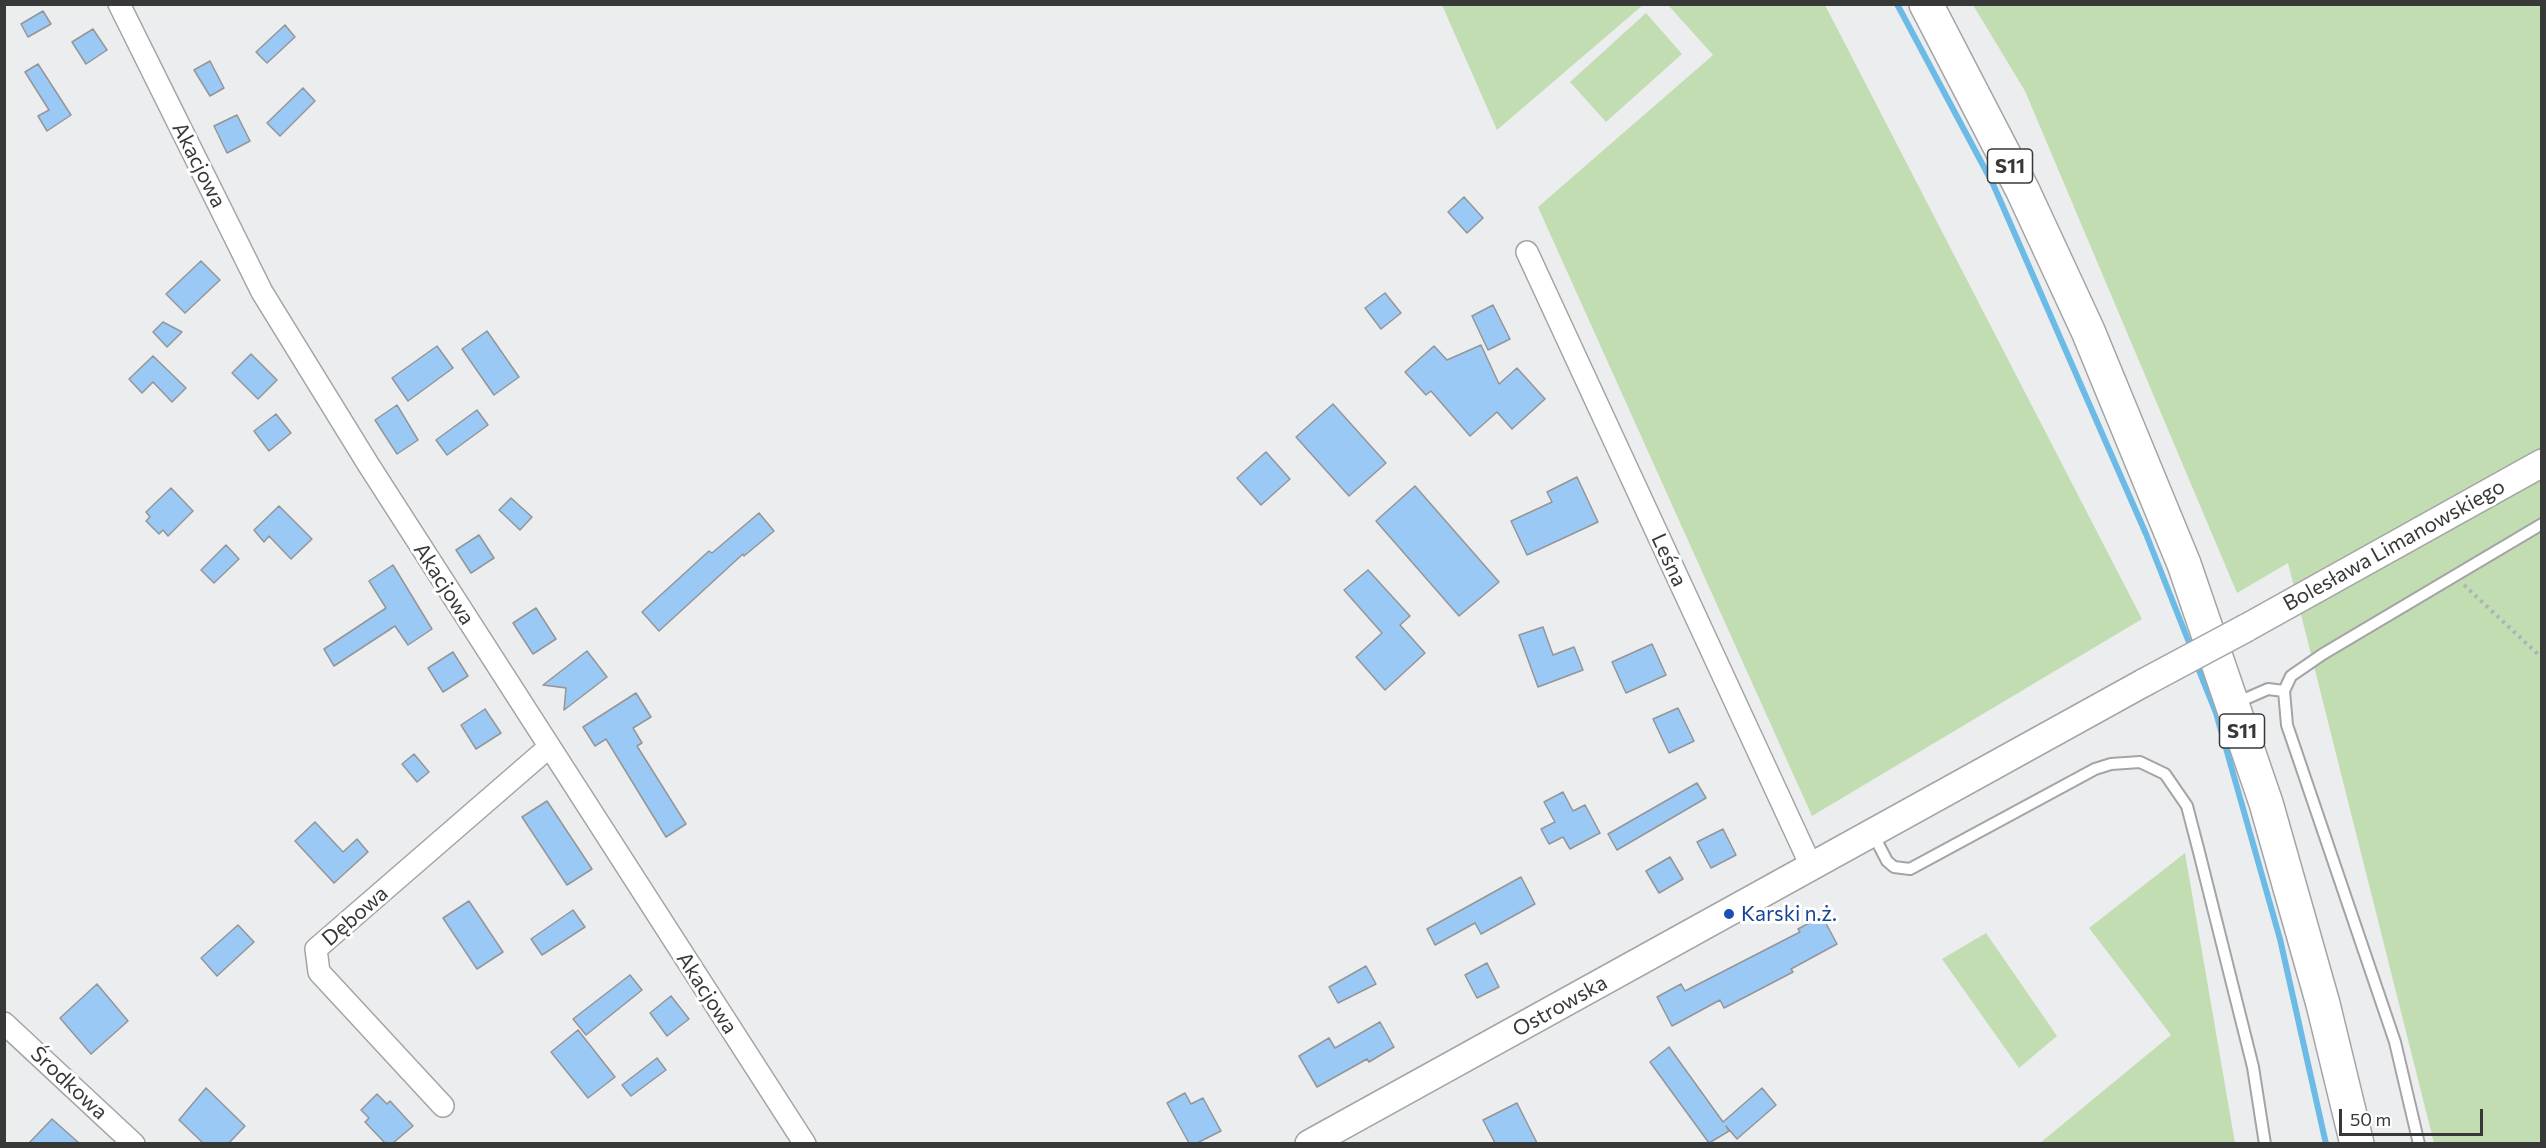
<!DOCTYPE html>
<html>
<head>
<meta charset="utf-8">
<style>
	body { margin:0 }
	#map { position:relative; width:2546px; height:1148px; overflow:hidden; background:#ecedee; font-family:Commissioner,sans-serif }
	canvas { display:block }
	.frame { position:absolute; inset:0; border:6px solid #373838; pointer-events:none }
	.scale { position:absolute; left:2339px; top:1109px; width:144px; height:27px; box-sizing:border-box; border:3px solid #373838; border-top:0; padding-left:8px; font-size:18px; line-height:21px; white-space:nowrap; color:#373838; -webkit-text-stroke:4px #fff; paint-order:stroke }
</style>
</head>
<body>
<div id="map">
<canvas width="2546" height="1148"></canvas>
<div class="frame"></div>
<div class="scale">50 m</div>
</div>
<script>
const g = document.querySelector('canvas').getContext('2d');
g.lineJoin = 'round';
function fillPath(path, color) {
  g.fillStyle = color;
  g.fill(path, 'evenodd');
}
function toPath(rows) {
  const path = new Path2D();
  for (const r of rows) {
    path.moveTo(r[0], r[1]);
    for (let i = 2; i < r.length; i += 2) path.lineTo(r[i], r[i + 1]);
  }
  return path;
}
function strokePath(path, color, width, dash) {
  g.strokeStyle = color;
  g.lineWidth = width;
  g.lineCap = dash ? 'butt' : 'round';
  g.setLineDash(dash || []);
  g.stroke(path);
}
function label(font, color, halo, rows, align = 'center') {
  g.font = font + ' Commissioner,sans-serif';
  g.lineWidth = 6;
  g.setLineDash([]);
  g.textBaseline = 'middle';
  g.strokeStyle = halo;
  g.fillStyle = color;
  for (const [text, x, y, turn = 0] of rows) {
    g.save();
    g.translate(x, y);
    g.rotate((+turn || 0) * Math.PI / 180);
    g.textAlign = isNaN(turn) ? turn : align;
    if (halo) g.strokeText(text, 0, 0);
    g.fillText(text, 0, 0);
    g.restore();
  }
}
fillPath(toPath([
	[1442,5,1643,5,1497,130],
	[1668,5,1825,5,2142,619,1812,816,1538,207,1713,55],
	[1973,5,2541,5,2541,1143,2434,1143,2288,563,2237,593,2025,91],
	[1646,13,1682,54,1606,122,1570,82],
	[2185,853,2235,1143,2040,1143,2171,1035,2089,928],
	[1986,933,2057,1036,2019,1068,1942,959]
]), '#c3ddb3');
strokePath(toPath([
	[1897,4,1993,184,2146,534,2192,650],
	[2196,663,2216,713,2280,939,2326,1144]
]), '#6cbbe7', 6);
const building = toPath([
	[43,11,51,24,28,37,21,24,43,11],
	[285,25,295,37,267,63,256,52,285,25],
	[93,29,107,50,86,64,72,42,93,29],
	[210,61,224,88,210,96,194,70,210,61],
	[38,64,71,115,47,131,38,116,49,110,25,72,38,64],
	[303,88,315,101,280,136,267,123,303,88],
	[237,115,250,141,227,153,214,126,237,115],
	[1464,197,1483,218,1467,233,1448,212,1464,197],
	[201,261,220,280,185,313,166,294,201,261],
	[1385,293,1401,313,1381,329,1365,308,1385,293],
	[1493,305,1510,339,1488,350,1472,316,1493,305],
	[163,322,182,332,167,347,153,332,163,322],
	[487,331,519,377,494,395,462,349,487,331],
	[1481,345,1499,384,1517,368,1545,399,1512,429,1497,412,1470,436,1431,391,1426,395,1405,372,1434,346,1447,360,1481,345],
	[437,346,453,368,408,401,392,378,437,346],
	[251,354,277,380,258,399,232,373,251,354],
	[153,356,186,388,172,402,153,382,142,393,129,379,153,356],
	[1333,404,1386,463,1349,496,1296,437,1333,404],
	[397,405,418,440,397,454,375,420,397,405],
	[477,410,488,425,447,455,436,440,477,410],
	[276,414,291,433,269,451,254,431,276,414],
	[1266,452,1290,479,1261,505,1237,478,1266,452],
	[1577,477,1598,522,1527,555,1511,521,1552,502,1547,492,1577,477],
	[1415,486,1499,582,1459,616,1376,521,1415,486],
	[171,488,193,511,168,536,163,530,159,534,146,521,150,517,146,512,171,488],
	[511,498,532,517,520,530,499,510,511,498],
	[279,506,312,539,291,559,269,536,264,542,254,530,279,506],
	[759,513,774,531,744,556,743,554,659,631,642,612,709,551,712,553,759,513],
	[479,535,494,558,471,573,456,550,479,535],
	[226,545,239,559,214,583,201,570,226,545],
	[393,565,432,629,408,645,395,626,334,666,324,649,386,608,369,581,393,565],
	[1368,570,1410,616,1400,625,1425,653,1385,690,1356,657,1382,633,1344,590,1368,570],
	[536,608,556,639,533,654,513,623,536,608],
	[1543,627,1553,655,1574,647,1583,670,1538,687,1519,635,1543,627],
	[1652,644,1666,675,1626,693,1612,662,1652,644],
	[587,651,607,677,564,710,566,688,543,685,587,651],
	[453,652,468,676,443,692,428,668,453,652],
	[636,693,651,717,633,728,642,743,637,746,686,824,666,837,606,739,595,746,583,727,636,693],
	[1678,708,1694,741,1669,753,1653,719,1678,708],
	[485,709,501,733,476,749,461,725,485,709],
	[414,754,429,772,417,782,402,764,414,754],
	[1697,783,1706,798,1617,850,1608,834,1697,783],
	[1563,792,1573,811,1585,805,1600,833,1570,849,1563,837,1549,844,1541,829,1555,822,1544,802,1563,792],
	[547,801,592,869,567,885,522,817,547,801],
	[315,822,343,852,357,839,368,852,334,883,295,841,315,822],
	[1723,829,1736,855,1711,868,1697,842,1723,829],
	[1670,857,1683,879,1659,893,1646,871,1670,857],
	[1521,877,1535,904,1481,934,1475,923,1435,945,1427,929,1521,877],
	[469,901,503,952,477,969,443,918,469,901],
	[573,910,585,927,542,955,531,939,573,910],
	[1822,916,1837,944,1791,969,1793,972,1724,1008,1720,1000,1672,1026,1657,997,1681,984,1685,991,1800,932,1798,929,1822,916],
	[238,925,254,942,217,976,201,958,238,925],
	[1487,963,1499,987,1477,998,1465,975,1487,963],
	[1366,966,1376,984,1338,1003,1329,987,1366,966],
	[630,975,642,990,586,1035,573,1019,630,975],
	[97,984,128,1021,91,1054,60,1018,97,984],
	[671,996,689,1019,667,1036,650,1013,671,996],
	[1380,1022,1394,1047,1369,1062,1367,1059,1317,1087,1299,1056,1329,1038,1335,1048,1380,1022],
	[578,1030,615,1077,588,1098,551,1052,578,1030],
	[1669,1047,1723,1122,1762,1088,1776,1105,1737,1139,1726,1126,1729,1131,1709,1143,1650,1062,1669,1047],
	[657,1058,666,1070,631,1096,622,1085,657,1058],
	[206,1088,245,1126,229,1143,203,1143,179,1120,206,1088],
	[1185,1093,1191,1104,1203,1098,1221,1131,1197,1143,1189,1143,1167,1103,1185,1093],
	[377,1094,387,1104,390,1101,413,1126,393,1143,385,1143,365,1122,369,1118,361,1110,377,1094],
	[1517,1103,1537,1143,1495,1143,1483,1120,1517,1103],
	[52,1119,79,1143,29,1143,52,1119]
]);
fillPath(building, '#9bc9f6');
strokePath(building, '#949596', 1.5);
const service = toPath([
	[2236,703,2268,689,2284,691],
	[1873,834,1887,861,1894,867,1910,869,2095,769,2111,764,2140,762,2165,774,2187,806,2199,852,2253,1067,2265,1144],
	[2419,1144,2395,1042,2287,725,2284,691,2291,676,2323,654,2542,524]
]);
const minor = toPath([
	[119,4,262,292,368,464,805,1144],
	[1527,252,1812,868],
	[4,1023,134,1144],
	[443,1106,319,972,316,949,548,748]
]);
const tertiary = toPath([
	[2246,628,2542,463],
	[1309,1144,2145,682]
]);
const trunk = toPath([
	[1926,4,2023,191,2088,331,2184,564,2266,803,2323,1004,2357,1144]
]);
strokePath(service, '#a3a4a5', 14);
strokePath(minor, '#a3a4a5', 24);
strokePath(tertiary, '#a3a4a5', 30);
strokePath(trunk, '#a3a4a5', 36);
strokePath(toPath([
	[2464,585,2542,658]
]), '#b1b2b3', 4, [3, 4.5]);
strokePath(service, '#fff', 10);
strokePath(minor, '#fff', 21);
strokePath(tertiary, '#fff', 27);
strokePath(trunk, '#fff', 33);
const tertiaryBridge = toPath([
	[2145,682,2246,628]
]);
strokePath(tertiaryBridge, '#a3a4a5', 30, []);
strokePath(tertiaryBridge, '#fff', 27);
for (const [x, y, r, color] of [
	[1729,914,6,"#1a4fb4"]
]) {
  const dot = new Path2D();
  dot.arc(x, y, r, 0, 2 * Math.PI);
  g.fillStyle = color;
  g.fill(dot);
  strokePath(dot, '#fff', 2);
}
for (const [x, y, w] of [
	[2010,166,45],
	[2242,731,45]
]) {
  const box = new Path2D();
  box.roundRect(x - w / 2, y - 17, w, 34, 4.5);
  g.fillStyle = '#fff';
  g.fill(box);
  strokePath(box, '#373838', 1.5);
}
label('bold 20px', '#373838', null, [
	["S11",2010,166],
	["S11",2242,731]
]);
label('21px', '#373838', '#fff', [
	["Akacjowa",199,165,63],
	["Bolesława Limanowskiego",2394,545,-29],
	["Leśna",1669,560,65],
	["Akacjowa",444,584,57],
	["Dębowa",355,916,-41],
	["Akacjowa",707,993,57],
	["Ostrowska",1560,1006,-29],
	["Środkowa",69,1083,43]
]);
label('21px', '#164399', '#fff', [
	["Karski n.ż.",1741,914]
], 'left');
</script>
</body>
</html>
